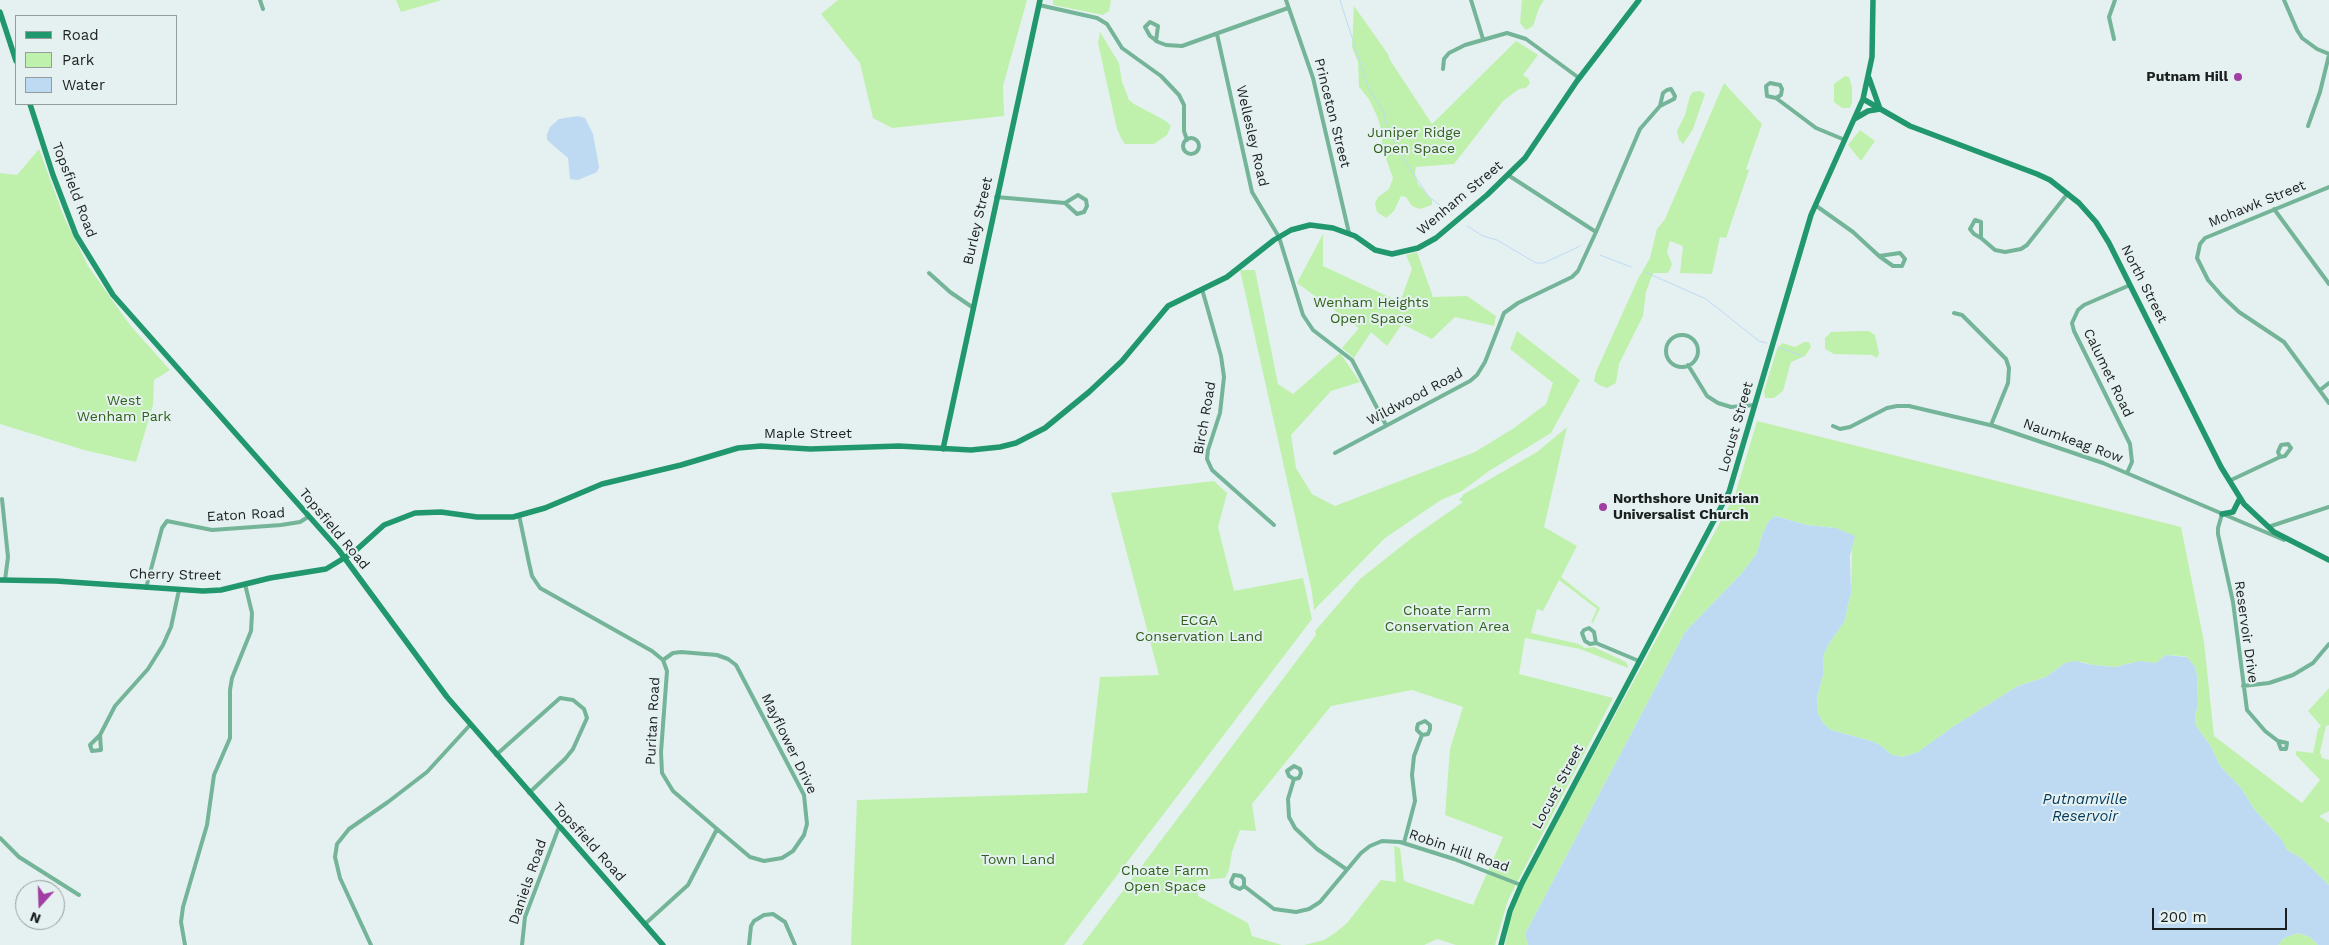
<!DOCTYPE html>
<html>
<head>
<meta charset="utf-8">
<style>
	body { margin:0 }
	#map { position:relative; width:2329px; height:945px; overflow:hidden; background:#e5f1f0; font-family:"Work Sans",sans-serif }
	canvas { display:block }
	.legend { position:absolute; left:15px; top:15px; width:162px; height:90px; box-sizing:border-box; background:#e5f1f0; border:1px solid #949d9c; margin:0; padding:6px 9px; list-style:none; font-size:15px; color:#1b1f1f }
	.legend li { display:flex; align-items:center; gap:10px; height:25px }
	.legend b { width:25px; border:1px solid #949d9c }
	.north { position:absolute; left:15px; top:880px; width:50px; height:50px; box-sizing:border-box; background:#e5f1f0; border:1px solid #949d9c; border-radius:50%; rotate:200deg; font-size:14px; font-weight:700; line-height:20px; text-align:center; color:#1b1f1f }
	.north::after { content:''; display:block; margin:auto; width:18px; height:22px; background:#a13ea4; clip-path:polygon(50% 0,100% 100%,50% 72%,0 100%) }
	.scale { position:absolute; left:2152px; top:908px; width:135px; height:22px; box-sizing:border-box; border:2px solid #1b1f1f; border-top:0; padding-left:6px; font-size:15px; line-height:18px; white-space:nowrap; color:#1b1f1f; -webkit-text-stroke:4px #e5f1f0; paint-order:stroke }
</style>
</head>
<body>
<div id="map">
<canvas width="2329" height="945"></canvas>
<ul class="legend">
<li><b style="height:6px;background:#21976e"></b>Road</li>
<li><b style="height:14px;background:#bff1ad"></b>Park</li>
<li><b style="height:14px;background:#bedaf3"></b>Water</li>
</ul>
<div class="north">N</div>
<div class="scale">200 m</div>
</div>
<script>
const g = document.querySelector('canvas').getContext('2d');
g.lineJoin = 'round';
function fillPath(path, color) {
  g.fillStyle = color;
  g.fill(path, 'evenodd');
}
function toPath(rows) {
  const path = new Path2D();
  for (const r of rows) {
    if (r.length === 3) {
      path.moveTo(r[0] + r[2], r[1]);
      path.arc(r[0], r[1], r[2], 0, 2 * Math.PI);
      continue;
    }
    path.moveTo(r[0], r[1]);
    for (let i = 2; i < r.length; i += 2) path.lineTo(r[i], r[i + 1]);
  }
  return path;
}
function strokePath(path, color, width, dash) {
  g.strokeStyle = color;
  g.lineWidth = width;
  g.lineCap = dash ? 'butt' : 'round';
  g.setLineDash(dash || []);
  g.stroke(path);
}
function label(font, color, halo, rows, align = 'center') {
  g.font = font + ' "Work Sans",sans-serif';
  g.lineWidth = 4;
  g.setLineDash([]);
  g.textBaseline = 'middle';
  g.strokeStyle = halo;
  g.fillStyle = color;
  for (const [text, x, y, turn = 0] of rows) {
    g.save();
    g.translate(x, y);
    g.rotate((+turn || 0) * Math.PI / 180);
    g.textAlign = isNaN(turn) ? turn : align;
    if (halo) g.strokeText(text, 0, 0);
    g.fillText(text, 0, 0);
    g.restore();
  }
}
fillPath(toPath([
	[396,0,442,0,401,12],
	[838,0,1027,0,1003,86,1004,116,892,128,873,118,860,63,821,14],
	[1053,0,1111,0,1109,11,1103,15,1053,5],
	[1522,0,1544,0,1539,8,1533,26,1526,30,1520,23],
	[1354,6,1388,54,1390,60,1432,124,1516,41,1538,55,1523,75,1528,78,1530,83,1526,88,1519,89,1503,101,1454,164,1416,167,1415,174,1418,184,1432,200,1432,205,1420,209,1412,206,1406,197,1401,196,1394,211,1386,218,1377,212,1375,204,1378,197,1389,189,1393,178,1382,148,1382,132,1377,116,1369,99,1359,87,1358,62,1352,47],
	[1100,32,1119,63,1122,82,1129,100,1134,104,1166,121,1171,126,1167,135,1154,144,1125,144,1122,140,1117,129,1098,43],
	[1845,76,1849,77,1852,87,1852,102,1850,108,1842,108,1834,102,1834,84],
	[1724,83,1762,124,1746,169,1749,170,1726,238,1720,237,1712,274,1680,273,1683,246,1670,241,1667,252,1672,264,1670,270,1667,273,1654,273,1651,278,1646,292,1643,316,1619,364,1616,383,1607,388,1599,385,1594,381,1596,372,1638,279,1650,258,1657,229,1665,219],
	[1693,92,1700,91,1705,94,1693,129,1683,144,1679,140,1677,131,1685,115,1690,96],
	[1860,130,1875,141,1861,161,1848,145],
	[39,149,64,217,88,266,130,325,170,370,154,380,153,405,136,462,84,450,0,424,0,173,17,175],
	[1323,234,1323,266,1400,302,1412,269,1406,255,1417,252,1433,297,1467,296,1496,316,1494,326,1455,317,1432,339,1402,324,1387,346,1371,332,1354,358,1342,348,1359,328,1297,283],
	[1240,270,1255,270,1278,384,1293,394,1340,353,1360,382,1331,391,1291,435,1296,468,1312,494,1335,506,1475,452,1514,428,1546,404,1553,383,1510,349,1517,331,1580,380,1551,433,1489,471,1462,491,1441,500,1385,538,1314,610,1312,592],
	[1860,331,1869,331,1875,335,1879,354,1877,358,1872,355,1834,354,1825,349,1825,338,1831,332],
	[1804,342,1809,342,1811,347,1805,356,1791,362,1783,391,1774,398,1765,398,1764,391,1777,349,1782,343,1795,347],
	[1757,421,2181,527,2204,642,2214,736,2302,803,2320,780,2296,755,2296,751,2313,753,2318,729,2321,726,2308,711,2329,688,2329,725,2326,726,2320,752,2322,758,2329,760,2329,811,2319,816,2329,823,2329,885,2301,858,2287,850,2276,833,2254,809,2241,788,2220,766,2210,745,2196,726,2195,716,2198,705,2197,676,2195,667,2187,657,2182,656,2166,655,2156,663,2131,663,2115,667,2093,665,2082,662,2065,663,2046,677,2018,686,1954,726,1918,752,1903,757,1892,755,1880,745,1871,741,1831,730,1823,723,1818,713,1817,698,1823,675,1824,654,1830,642,1844,622,1851,593,1852,544,1836,528,1807,525,1775,516,1768,522,1762,535,1757,553,1742,573,1685,632,1525,934,1528,945,1505,945,1510,919,1522,886,1735,495],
	[1567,427,1544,527,1577,546,1561,577,1600,608,1593,623,1591,622,1597,609,1559,580,1543,611,1537,609,1531,633,1579,644,1585,648,1594,647,1626,662,1628,666,1628,668,1580,649,1525,638,1519,674,1613,698,1508,900,1495,945,1456,945,1437,939,1424,945,1304,945,1324,940,1335,933,1347,923,1381,880,1396,882,1394,846,1400,848,1404,881,1473,905,1503,837,1445,815,1450,749,1463,707,1412,690,1331,706,1252,804,1256,831,1240,830,1232,852,1229,870,1225,878,1197,880,1198,896,1248,923,1252,936,1282,945,1082,945,1316,635,1315,631,1360,579,1413,537,1463,502,1459,500,1464,494,1537,452],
	[1214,481,1227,493,1218,527,1234,591,1303,578,1312,619,1064,945,851,945,857,800,1087,793,1100,677,1159,675,1111,493],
	[2298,933,2310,937,2318,945,2278,945,2284,938]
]), '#bff1ad');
fillPath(toPath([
	[578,116,585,118,593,134,599,167,597,172,578,180,570,179,568,158,547,140,547,134,550,127,559,119],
	[1775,516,1807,525,1836,528,1855,536,1850,556,1851,593,1844,622,1830,642,1824,654,1823,675,1817,698,1818,713,1823,723,1831,730,1871,741,1880,745,1892,755,1903,757,1918,752,1954,726,2018,686,2046,677,2065,663,2075,661,2093,665,2115,667,2140,661,2156,663,2166,655,2187,657,2195,667,2197,676,2198,705,2195,716,2196,726,2210,745,2220,766,2241,788,2254,809,2282,840,2287,850,2301,858,2329,885,2329,945,2318,945,2310,937,2298,933,2284,938,2278,945,1528,945,1525,934,1685,632,1742,573,1757,553,1762,535,1768,522]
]), '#bedaf3');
strokePath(toPath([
	[1340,0,1368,87,1383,111,1390,134,1404,159,1428,196,1452,215],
	[1467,226,1483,236,1497,240,1536,263,1544,263,1580,246],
	[1600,255,1631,267],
	[1645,272,1706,299,1759,341,1767,343],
	[1778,347,1802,356]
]), '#bedaf3', 1);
strokePath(toPath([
	[260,0,263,9],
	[1286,0,1313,78,1349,233],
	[1471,0,1483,39],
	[2284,0,2297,30,2302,38,2317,49,2329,54],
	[1039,5,1097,18,1107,24,1122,48,1161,76,1179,95,1184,105,1184,131,1187,140],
	[1217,34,1252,192,1279,237,1303,315,1313,330,1352,360,1386,425],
	[2114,39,2109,17,2115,0],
	[1156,41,1158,26,1150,22,1145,27,1150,36,1158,42,1166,45,1182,46,1288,8],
	[1443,69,1444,59,1449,53,1465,45,1507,33,1526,39,1579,78],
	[1776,98,1781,95,1782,89,1780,85,1770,83,1766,86,1767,96,1776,98,1816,128,1845,140],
	[2308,126,2320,92,2329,55],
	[1191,146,8],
	[2329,187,2205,238,2200,244,2197,258,2208,280,2222,296,2239,312,2284,342,2329,403],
	[996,197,1065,203,1078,195,1086,200,1087,206,1084,212,1077,214,1065,203],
	[1815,205,1853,232,1879,256,1893,266,1902,266,1905,259,1900,253,1879,256],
	[2274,209,2329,284],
	[1596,232,1640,129,1660,106,1674,99,1675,96,1671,89,1667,90,1663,93,1660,106],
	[1981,238,1974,234,1970,229,1975,220,1981,222,1981,238,1995,250,2005,252,2021,249,2027,245,2068,193],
	[929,273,950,292,972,307],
	[1202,289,1221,356,1224,377,1220,413,1208,450,1207,459,1212,470,1274,525],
	[1954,313,1962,315,2006,359,2009,368,2008,383,1991,425],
	[1682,351,16],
	[1688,365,1707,396,1718,403,1731,407,1755,405],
	[2320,390,2329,383],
	[1833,426,1840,429,1850,427,1887,408,1897,406,1909,406,1994,426,2103,463,2284,540],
	[1335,453,1470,381,1477,375,1485,362,1504,313,1518,303,1572,277,1578,271,1596,232,1508,175],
	[2127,473,2132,462,2130,444,2074,331,2072,323,2078,310,2084,305,2130,285],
	[2229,481,2280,457,2285,456,2291,448,2288,444,2281,445,2278,452,2280,457],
	[2,499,8,557,5,580],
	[2222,514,2218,528,2218,534,2233,602,2247,710,2265,731,2278,741,2287,743,2286,749,2281,749,2278,741],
	[519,515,529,563,532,576,540,588,652,651,663,660,667,671,661,752,662,773,673,791,717,829,688,885,645,924],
	[2268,527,2329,507],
	[146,588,162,528,167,521,212,530,281,525,300,522,308,517],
	[1596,643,1590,644,1585,641,1582,633,1584,630,1589,628,1594,632,1596,643,1639,661],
	[663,660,673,653,681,652,717,655,728,659,736,665,804,795,807,824,804,835,793,851,782,858,764,861,750,857,717,829],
	[2243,686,2269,683,2293,675,2313,663,2329,644],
	[100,735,101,750,92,751,90,745,100,735,115,706,148,669,163,645,171,627,179,590],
	[496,755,560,698,573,700,584,709,587,718,573,749,565,759,529,793],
	[1294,779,1289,776,1287,771,1294,766,1300,769,1301,773,1299,778,1294,779,1288,799,1289,817,1295,828,1317,849,1346,869],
	[0,838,19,857,79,895],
	[1404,843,1415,801,1412,775,1414,756,1422,735,1428,734,1430,729,1430,725,1425,721,1418,724,1417,728,1417,730,1422,735],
	[1244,886,1240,889,1233,886,1231,882,1234,875,1241,876,1244,879,1244,886,1274,909,1296,912,1309,909,1320,902,1361,853,1370,846,1382,841,1400,842,1454,859,1521,885],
	[185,945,181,922,183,907,207,825,214,775,230,738,230,690,232,678,251,631,252,613,245,584],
	[371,945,340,878,335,857,337,844,349,829,388,802,427,772,470,725],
	[522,945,525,917,559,827],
	[749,945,751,926,754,921,764,915,773,914,785,922,795,945]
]), '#74b498', 4);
strokePath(toPath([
	[0,12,16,61],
	[1863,99,1910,126,2037,174,2050,180,2079,203,2096,222,2109,243,2221,467,2244,504,2274,532,2329,560],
	[30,104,53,175,76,235,113,295,338,549,447,697,663,945],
	[1856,118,1868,111,1880,109,1869,78],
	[943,449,1040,0],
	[2222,514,2233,512,2240,498],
	[0,580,56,581,203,591,221,590,270,578,326,569,354,552,384,525,415,513,441,512,477,517,513,517,545,508,602,484,681,465,738,448,761,446,810,449,899,446,971,450,1000,447,1016,443,1045,428,1089,392,1122,361,1168,306,1227,277,1274,240,1291,230,1310,225,1333,228,1355,236,1375,250,1392,254,1418,248,1436,238,1487,195,1525,158,1577,81,1639,0],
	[1501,945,1510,911,1522,883,1729,492,1811,215,1863,99,1872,57,1873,0]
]), '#21976e', 5.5);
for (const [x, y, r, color] of [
	[2238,77,5,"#a13ea4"],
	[1603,507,5,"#a13ea4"]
]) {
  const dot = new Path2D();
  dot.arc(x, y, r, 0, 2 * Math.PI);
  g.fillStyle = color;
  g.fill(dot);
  strokePath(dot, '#e5f1f0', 2);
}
label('bold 14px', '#1b1f1f', '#e5f1f0', [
	["Putnam Hill",2228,77],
	["Northshore Unitarian",1613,499,"left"],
	["Universalist Church",1613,515,"left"]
], 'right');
label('14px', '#1b1f1f', '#e5f1f0', [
	["Princeton Street",1332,113,76],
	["Wellesley Road",1252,136,77],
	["Topsfield Road",74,190,69],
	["Wenham Street",1460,198,-40],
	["Mohawk Street",2257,204,-22],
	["Burley Street",978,221,-77],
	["North Street",2144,284,63],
	["Calumet Road",2108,373,64],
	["Wildwood Road",1415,397,-28],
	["Birch Road",1205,418,-80],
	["Locust Street",1736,427,-74],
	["Maple Street",808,434],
	["Naumkeag Row",2073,441,20],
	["Eaton Road",246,515,-3],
	["Topsfield Road",334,529,50],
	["Cherry Street",175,575,1],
	["Reservoir Drive",2246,632,82],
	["Puritan Road",653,721,-87],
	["Mayflower Drive",789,744,64],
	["Locust Street",1558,787,-62],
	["Topsfield Road",589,842,48],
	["Robin Hill Road",1459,851,19],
	["Daniels Road",528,882,-71]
]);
label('14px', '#306119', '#e5f1f0', [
	["Juniper Ridge",1414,133],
	["Open Space",1414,149],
	["Wenham Heights",1371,303],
	["Open Space",1371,319],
	["West",124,401],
	["Wenham Park",124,417],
	["Choate Farm",1447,611],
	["Conservation Area",1447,627],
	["ECGA",1199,621],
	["Conservation Land",1199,637],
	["Town Land",1018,860],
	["Choate Farm",1165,871],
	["Open Space",1165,887]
]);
label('italic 15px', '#00385e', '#e5f1f0', [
	["Putnamville",2085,800],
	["Reservoir",2085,817]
]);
</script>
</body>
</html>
